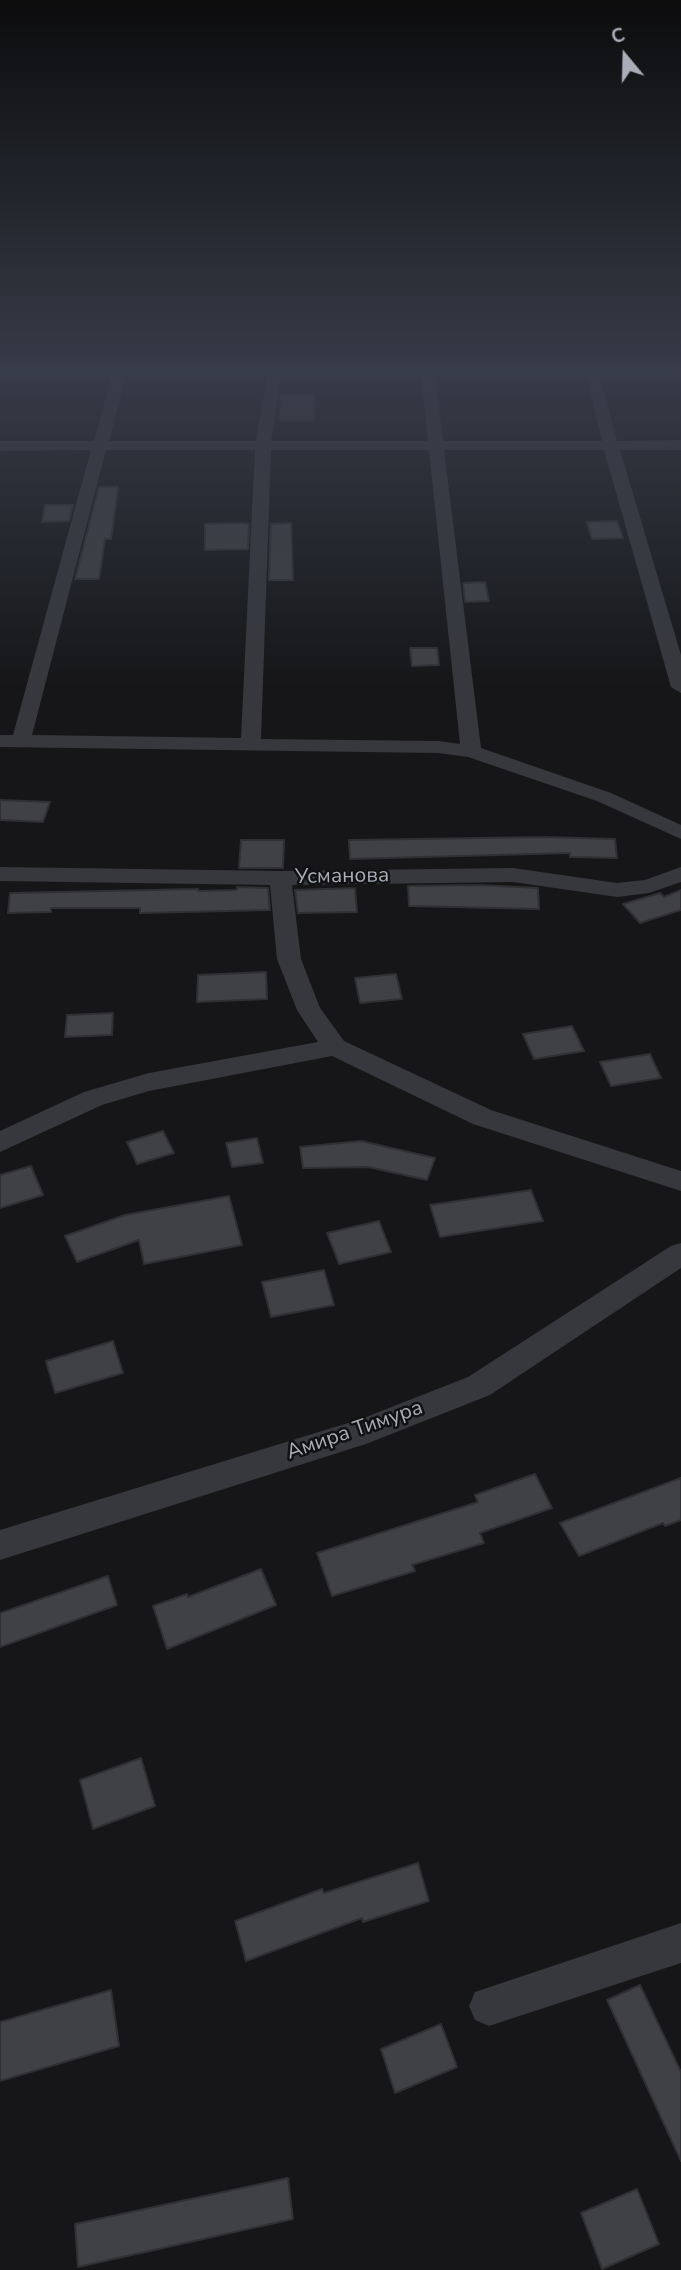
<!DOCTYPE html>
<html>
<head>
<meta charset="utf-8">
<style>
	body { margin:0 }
	#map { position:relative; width:681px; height:2270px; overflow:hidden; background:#161618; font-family:"Nunito Sans",sans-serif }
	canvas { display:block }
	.north { position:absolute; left:590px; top:21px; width:70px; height:70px; -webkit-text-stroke:5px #111113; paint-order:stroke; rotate:341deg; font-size:19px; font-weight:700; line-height:28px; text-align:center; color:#a8adb8 }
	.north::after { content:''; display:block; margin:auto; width:24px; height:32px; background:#a8adb8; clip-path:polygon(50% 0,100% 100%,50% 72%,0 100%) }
</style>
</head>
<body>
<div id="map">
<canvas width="681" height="2270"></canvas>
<div class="north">С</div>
</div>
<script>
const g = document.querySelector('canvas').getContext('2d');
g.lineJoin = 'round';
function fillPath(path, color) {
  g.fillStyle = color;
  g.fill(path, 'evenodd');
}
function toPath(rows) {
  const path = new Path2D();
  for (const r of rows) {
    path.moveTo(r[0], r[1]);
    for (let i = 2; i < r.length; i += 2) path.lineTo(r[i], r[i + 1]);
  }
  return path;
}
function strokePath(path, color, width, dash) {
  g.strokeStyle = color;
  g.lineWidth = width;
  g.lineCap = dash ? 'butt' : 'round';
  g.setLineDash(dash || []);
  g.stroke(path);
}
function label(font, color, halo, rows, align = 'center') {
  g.font = font + ' "Nunito Sans",sans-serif';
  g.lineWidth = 5;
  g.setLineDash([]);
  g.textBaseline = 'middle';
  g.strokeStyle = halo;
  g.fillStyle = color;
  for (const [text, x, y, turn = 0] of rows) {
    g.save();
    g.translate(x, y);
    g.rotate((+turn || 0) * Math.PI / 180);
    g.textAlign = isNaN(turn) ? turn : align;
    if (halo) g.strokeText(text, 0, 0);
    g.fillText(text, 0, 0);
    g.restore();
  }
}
const building = toPath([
	[314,394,315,420,279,420,281,395,314,394],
	[99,487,118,487,111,539,105,539,99,579,75,579,99,487],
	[45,505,73,505,69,521,42,522,45,505],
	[617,521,623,538,592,539,587,522,617,521],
	[241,523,249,524,248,549,205,550,205,524,241,523],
	[291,523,293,580,269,580,271,524,291,523],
	[485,582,489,601,465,602,463,583,485,582],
	[410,648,437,648,439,665,412,666,410,648],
	[0,800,50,802,43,822,0,820,0,800],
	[544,837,615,839,617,858,570,857,570,853,350,859,349,840,544,837],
	[241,840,284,840,283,868,239,868,241,840],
	[479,885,538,888,539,909,409,906,408,886,479,885],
	[237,887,268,888,270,910,140,913,140,908,51,908,51,912,8,913,10,893,198,889,198,891,237,890,237,887],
	[355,888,357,912,298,913,295,890,355,888],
	[681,890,681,910,640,923,623,904,660,893,664,897,681,890],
	[266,972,267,999,197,1002,198,975,266,972],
	[396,974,402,999,360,1003,355,978,396,974],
	[113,1013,112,1035,65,1037,67,1015,113,1013],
	[572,1026,584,1051,534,1059,523,1034,572,1026],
	[650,1054,661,1078,611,1086,600,1062,650,1054],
	[163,1131,174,1153,137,1164,127,1142,163,1131],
	[257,1138,263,1163,232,1167,226,1143,257,1138],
	[361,1141,435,1158,427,1180,368,1167,303,1168,300,1147,361,1141],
	[31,1166,43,1195,0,1208,0,1175,31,1166],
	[531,1190,543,1221,440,1237,430,1205,531,1190],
	[229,1196,242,1245,144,1264,139,1240,77,1262,65,1236,125,1215,229,1196],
	[379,1221,391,1252,339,1264,327,1233,379,1221],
	[324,1270,334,1305,271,1317,262,1282,324,1270],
	[113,1341,123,1373,55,1393,46,1361,113,1341],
	[535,1474,552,1508,480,1533,484,1543,412,1565,415,1571,332,1596,317,1553,478,1502,475,1495,535,1474],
	[681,1478,681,1520,665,1526,663,1523,579,1556,560,1523,681,1478],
	[261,1569,276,1605,167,1649,153,1606,187,1594,188,1597,261,1569],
	[108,1576,117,1605,0,1647,0,1613,108,1576],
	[141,1758,155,1806,93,1829,80,1780,141,1758],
	[418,1863,429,1901,363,1922,362,1918,246,1961,235,1921,322,1889,324,1893,418,1863],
	[640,1985,681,2072,681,2161,607,2000,640,1985],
	[111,1990,119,2046,0,2081,0,2022,111,1990],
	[441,2024,457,2067,395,2093,381,2049,441,2024],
	[288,2178,293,2219,78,2267,75,2224,288,2178],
	[637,2189,659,2244,602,2269,581,2213,637,2189]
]);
fillPath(building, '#404145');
strokePath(building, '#303034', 2);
fillPath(toPath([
	[112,375,126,375,109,441,256,441,267,375,281,375,271,441,428,441,421,375,435,375,443,441,602,441,586,375,600,375,617,441,681,440,681,450,620,450,681,655,681,693,671,687,604,450,444,450,481,748,611,793,681,825,681,839,597,801,468,757,438,753,0,747,0,735,13,735,91,450,0,451,0,441,94,441,112,375],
	[106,450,255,450,241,738,32,735,106,450],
	[271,450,429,450,460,744,438,741,261,739,271,450],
	[0,867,280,871,513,868,617,883,645,880,681,867,681,882,649,893,617,897,513,882,292,885,301,959,320,1008,344,1041,491,1110,681,1171,681,1191,473,1124,332,1056,149,1091,102,1105,0,1152,0,1131,84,1092,149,1073,318,1042,297,1010,277,959,270,885,0,881,0,867],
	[681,1243,681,1268,490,1395,366,1444,0,1560,0,1530,361,1419,468,1377,671,1246,681,1243],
	[681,1923,681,1963,489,2026,475,2020,469,2006,475,1992,681,1923]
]), '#37383d');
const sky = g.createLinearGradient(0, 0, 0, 692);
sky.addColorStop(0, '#0c0c0d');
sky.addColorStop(0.54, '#363c48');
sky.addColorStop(1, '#363c4800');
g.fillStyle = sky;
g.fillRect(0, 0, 681, 692);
label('21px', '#a8adb8', '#111113', [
	["Усманова",342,877,-1],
	["Амира Тимура",355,1431,-19]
]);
</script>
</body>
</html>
